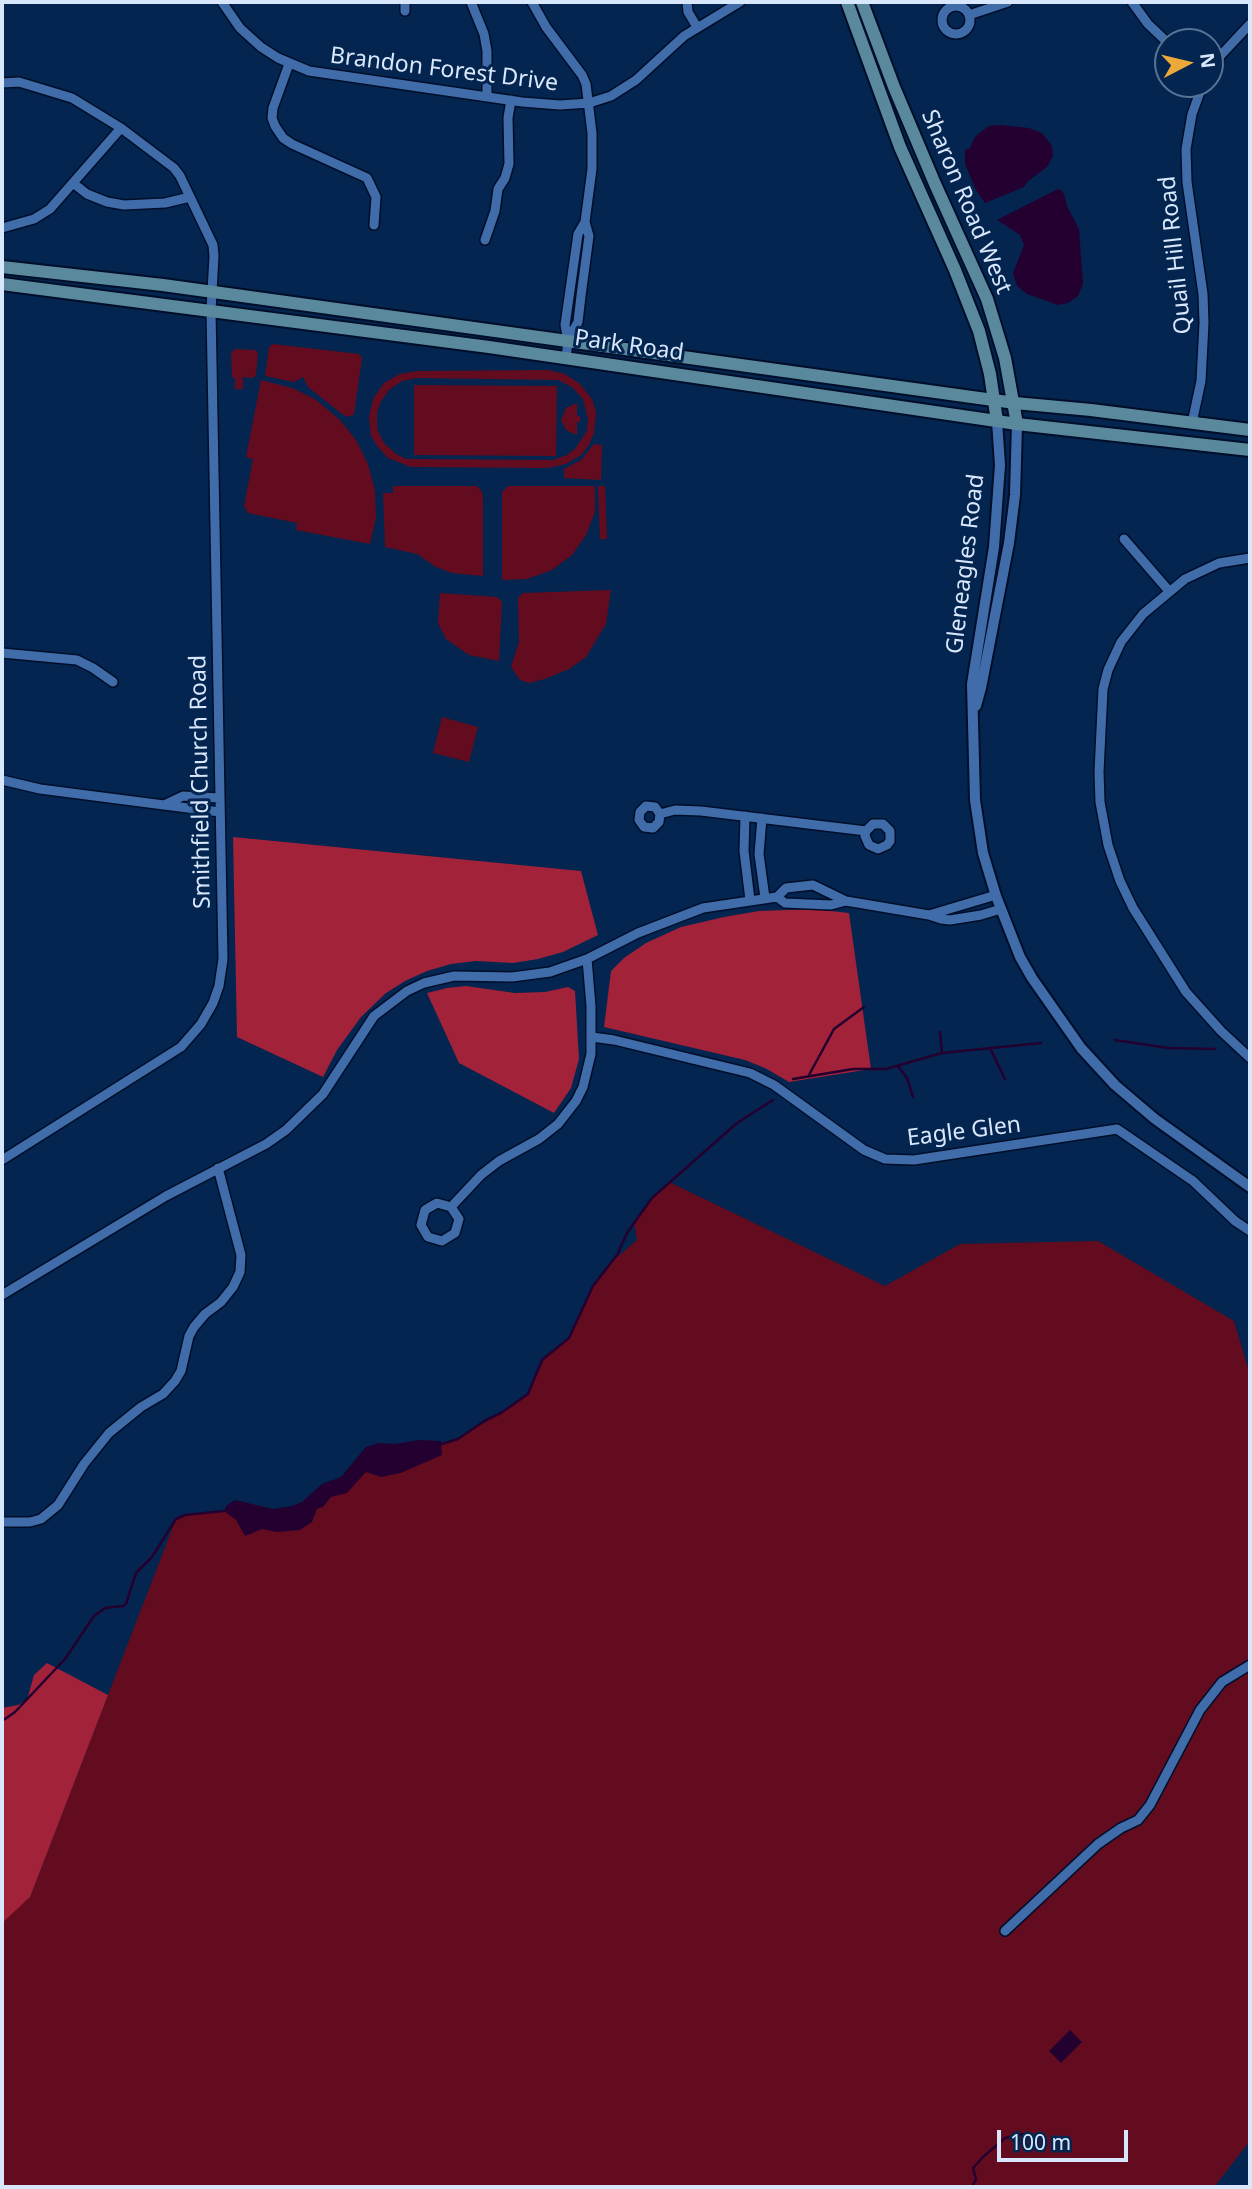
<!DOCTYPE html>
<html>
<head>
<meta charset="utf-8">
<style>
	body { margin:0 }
	#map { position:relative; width:1252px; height:2189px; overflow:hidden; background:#03254f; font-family:"Noto Sans",sans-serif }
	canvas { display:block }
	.frame { position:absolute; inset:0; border:4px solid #d8e7fb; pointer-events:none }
	.north { position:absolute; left:1154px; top:28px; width:70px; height:70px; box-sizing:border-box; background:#03254f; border:2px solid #587394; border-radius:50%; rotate:83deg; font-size:19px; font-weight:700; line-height:28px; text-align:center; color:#d8e7fb }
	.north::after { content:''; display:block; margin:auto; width:24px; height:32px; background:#eba93a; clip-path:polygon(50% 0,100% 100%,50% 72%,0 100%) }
	.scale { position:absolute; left:997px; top:2130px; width:131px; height:32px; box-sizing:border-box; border:4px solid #d8e7fb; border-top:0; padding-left:9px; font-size:21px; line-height:24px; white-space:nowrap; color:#d8e7fb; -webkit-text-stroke:5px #03254f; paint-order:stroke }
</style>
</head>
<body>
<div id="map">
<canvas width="1252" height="2189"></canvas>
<div class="frame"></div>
<div class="north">N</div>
<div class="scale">100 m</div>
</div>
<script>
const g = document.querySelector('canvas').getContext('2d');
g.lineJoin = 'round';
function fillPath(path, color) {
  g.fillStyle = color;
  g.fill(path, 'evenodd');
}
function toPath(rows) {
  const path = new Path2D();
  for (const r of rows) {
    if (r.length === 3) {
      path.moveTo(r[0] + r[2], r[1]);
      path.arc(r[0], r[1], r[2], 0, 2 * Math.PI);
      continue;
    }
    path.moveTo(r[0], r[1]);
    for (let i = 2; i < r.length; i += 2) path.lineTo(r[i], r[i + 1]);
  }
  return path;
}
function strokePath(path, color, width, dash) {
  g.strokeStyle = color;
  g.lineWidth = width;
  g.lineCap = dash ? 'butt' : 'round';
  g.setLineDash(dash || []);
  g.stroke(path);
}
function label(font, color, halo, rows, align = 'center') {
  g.font = font + ' "Noto Sans",sans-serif';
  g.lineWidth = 6;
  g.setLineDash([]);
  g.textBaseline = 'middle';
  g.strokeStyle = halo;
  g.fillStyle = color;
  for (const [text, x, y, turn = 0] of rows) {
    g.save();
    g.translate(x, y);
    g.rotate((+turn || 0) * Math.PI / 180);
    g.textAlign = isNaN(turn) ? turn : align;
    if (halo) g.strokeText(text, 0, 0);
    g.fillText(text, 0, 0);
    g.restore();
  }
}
fillPath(toPath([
	[273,344,359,354,362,358,354,414,348,417,342,414,308,387,303,377,294,382,265,376,269,347],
	[235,349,255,350,258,353,256,375,253,378,243,377,243,389,235,389,235,378,232,377,231,353],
	[548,370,565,374,580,384,592,399,596,412,594,433,589,445,581,455,566,464,548,468,411,467,388,458,378,447,371,436,369,417,373,399,384,383,400,374,417,371],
	[417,378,558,380,572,387,583,399,588,419,587,431,575,449,567,455,553,460,406,459,396,454,384,443,377,429,377,413,380,403,389,390,402,381],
	[261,380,292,388,315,399,340,420,356,440,368,464,375,491,376,518,370,544,296,530,297,523,248,513,244,506,253,459,246,457],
	[414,385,557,386,556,456,414,455],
	[577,403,577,416,580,416,580,422,577,422,577,435,566,430,561,420,566,408],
	[594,444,602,445,601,480,564,478,564,469,581,460],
	[393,486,477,486,482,492,483,498,483,576,452,573,436,567,417,554,385,547,383,493,393,493],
	[508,486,595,486,595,512,586,535,572,555,552,570,527,579,502,580,502,492],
	[598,486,605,486,607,539,600,539],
	[611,590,606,624,586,657,569,669,545,679,529,683,520,680,511,667,519,642,518,598,523,593],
	[440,593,497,597,502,602,499,661,469,655,446,639,438,623],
	[442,717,478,727,469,762,433,753],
	[669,1182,885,1286,960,1244,1098,1241,1234,1321,1250,1375,1250,2141,1214,2187,2,2187,2,1920,30,1897,176,1519,188,1514,224,1511,236,1504,285,1517,351,1476,368,1451,450,1443,501,1413,528,1394,546,1355,569,1338,593,1286,608,1265,637,1240,634,1221,652,1198]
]), '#640c1f');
fillPath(toPath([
	[233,837,581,871,598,935,563,952,538,959,513,963,476,961,451,964,427,971,405,981,386,993,361,1017,337,1050,323,1077,237,1037],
	[813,909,849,913,871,1069,789,1082,765,1068,745,1060,604,1027,611,971,624,958,646,943,681,927,724,917,759,911],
	[466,986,515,993,545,992,568,987,575,991,579,1059,571,1088,554,1113,459,1063,427,993,447,988],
	[47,1663,108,1695,30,1897,2,1923,2,1708,18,1705,27,1700,34,1675]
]), '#a2223a');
fillPath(toPath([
	[1000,125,1029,128,1042,133,1052,146,1053,156,1047,167,1027,182,1024,187,985,203,976,190,965,164,965,150,970,148,975,137,982,131,989,126],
	[1058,189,1061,190,1064,194,1067,206,1079,229,1083,284,1078,296,1068,303,1058,305,1027,294,1017,286,1013,273,1024,245,1020,235,997,220],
	[419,1440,441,1441,442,1455,401,1473,381,1477,366,1472,347,1493,331,1497,323,1507,317,1509,312,1522,300,1530,277,1532,262,1529,245,1536,236,1520,224,1511,226,1506,235,1500,273,1509,292,1506,302,1502,322,1484,341,1477,366,1447,379,1443,395,1444],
	[1070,2030,1082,2042,1061,2063,1049,2051]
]), '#240030');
strokePath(toPath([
	[940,1032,942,1053],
	[1115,1040,1168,1048,1215,1049],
	[990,1048,1005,1079],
	[898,1066,907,1078,913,1097],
	[809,1075,834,1029,864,1007],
	[793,1079,853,1069,886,1069,942,1053,1041,1043],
	[442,1444,458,1439,486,1420,501,1413,528,1394,542,1360,569,1338,593,1286,617,1255,627,1233,652,1198,737,1123,773,1100],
	[2,1721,15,1712,65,1659,94,1616,105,1608,123,1606,126,1604,136,1573,152,1557,176,1519,185,1515,224,1511],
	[972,2187,976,2179,973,2168,983,2157,1005,2138,1023,2134]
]), '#240030', 2.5);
const minor = toPath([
	[222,2,240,28,261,47,278,58,309,71,522,102,560,105,589,103,611,96,636,80,684,36,740,2],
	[471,2,484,34,487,51,487,97],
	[532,2,546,27,582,75,586,84,592,133,592,169,585,222,578,234,565,325,568,341,566,358],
	[687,2,688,12,697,27],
	[1132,2,1148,24,1168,43],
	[956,20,14],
	[405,11,405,2],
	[969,15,1008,2],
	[289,64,273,108,272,118,275,126,283,138,292,144,367,178,376,197,374,225],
	[1210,72,1221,55,1250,24],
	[2,83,19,82,72,98,121,128,174,168,180,176,213,245,214,256,211,310,223,959,219,986,213,1003,201,1024,181,1047,2,1160],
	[73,183,87,194,107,202,124,205,165,203,190,197],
	[2,228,34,219,50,209,121,128],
	[485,240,495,211,498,189,505,178,509,164,508,118,511,100],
	[568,340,578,322,581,296,589,236,585,222],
	[1192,423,1201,381,1204,323,1203,294,1187,182,1186,149,1192,114,1203,84],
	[1124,539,1169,591],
	[1250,558,1219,563,1185,579,1143,614,1121,642,1108,670,1103,689,1099,772,1100,802,1108,845,1120,881,1133,908,1186,992,1221,1031,1250,1058],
	[2,653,77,660,93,668,113,682],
	[2,780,40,789,164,805],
	[220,798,183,796,164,805,220,812],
	[660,814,655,807,646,806,640,812,639,820,644,827,653,828,659,822,660,814,675,810,701,811,866,831,865,836,869,845,878,849,887,845,890,841,890,831,883,824,873,824,866,831],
	[745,816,744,851,750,900],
	[762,818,759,854,765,898],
	[996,895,929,915,941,919,950,920,981,915,1001,909],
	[846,901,831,905,785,903,777,897,786,888,813,885,846,901,929,915],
	[592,1037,614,1040,750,1073,774,1085,864,1150,885,1159,914,1160,1117,1129,1193,1181,1235,1221,1250,1231],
	[451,1207,459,1219,455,1233,442,1241,428,1237,421,1225,425,1210,437,1203,451,1207,481,1175,499,1161,539,1139,558,1124,576,1101,583,1087,591,1054,591,1006,587,959],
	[2,1295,166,1196,266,1144,286,1130,323,1094,374,1016,407,991,424,983,454,976,512,977,550,972,587,959,638,933,703,908,777,897],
	[2,1522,30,1522,41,1519,58,1505,84,1464,109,1433,141,1407,163,1394,175,1381,181,1371,189,1336,194,1327,205,1314,221,1302,233,1287,240,1272,241,1255,218,1168],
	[1005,1931,1098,1844,1121,1828,1138,1820,1150,1805,1200,1710,1222,1682,1250,1665]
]);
const tertiary = toPath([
	[997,421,1000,465,994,547,972,684,975,800,983,853,996,896,1020,957,1032,978,1081,1048,1115,1085,1155,1119,1250,1187],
	[976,706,981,688,1009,543,1015,495,1017,424]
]);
const secondary = toPath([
	[847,2,900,147,955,270,979,331,990,374,997,421],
	[862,2,894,87,935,184,987,299,1005,358,1017,424],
	[2,267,163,285,1015,403,1091,410,1250,430],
	[2,284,489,347,1017,424,1250,450]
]);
strokePath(minor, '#000e2a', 12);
strokePath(tertiary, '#000e2a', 14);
strokePath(secondary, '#000e2a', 16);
strokePath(minor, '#406daa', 9);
strokePath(tertiary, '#406daa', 10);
strokePath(secondary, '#5a899d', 12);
label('23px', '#d8e7fb', '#03254f', [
	["Brandon Forest Drive",444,70,7],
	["Sharon Road West",966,202,67],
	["Quail Hill Road",1176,255,-96],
	["Park Road",629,346,8],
	["Gleneagles Road",966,564,-83],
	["Smithfield Church Road",201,782,-91],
	["Eagle Glen",964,1132,-7]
]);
</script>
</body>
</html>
